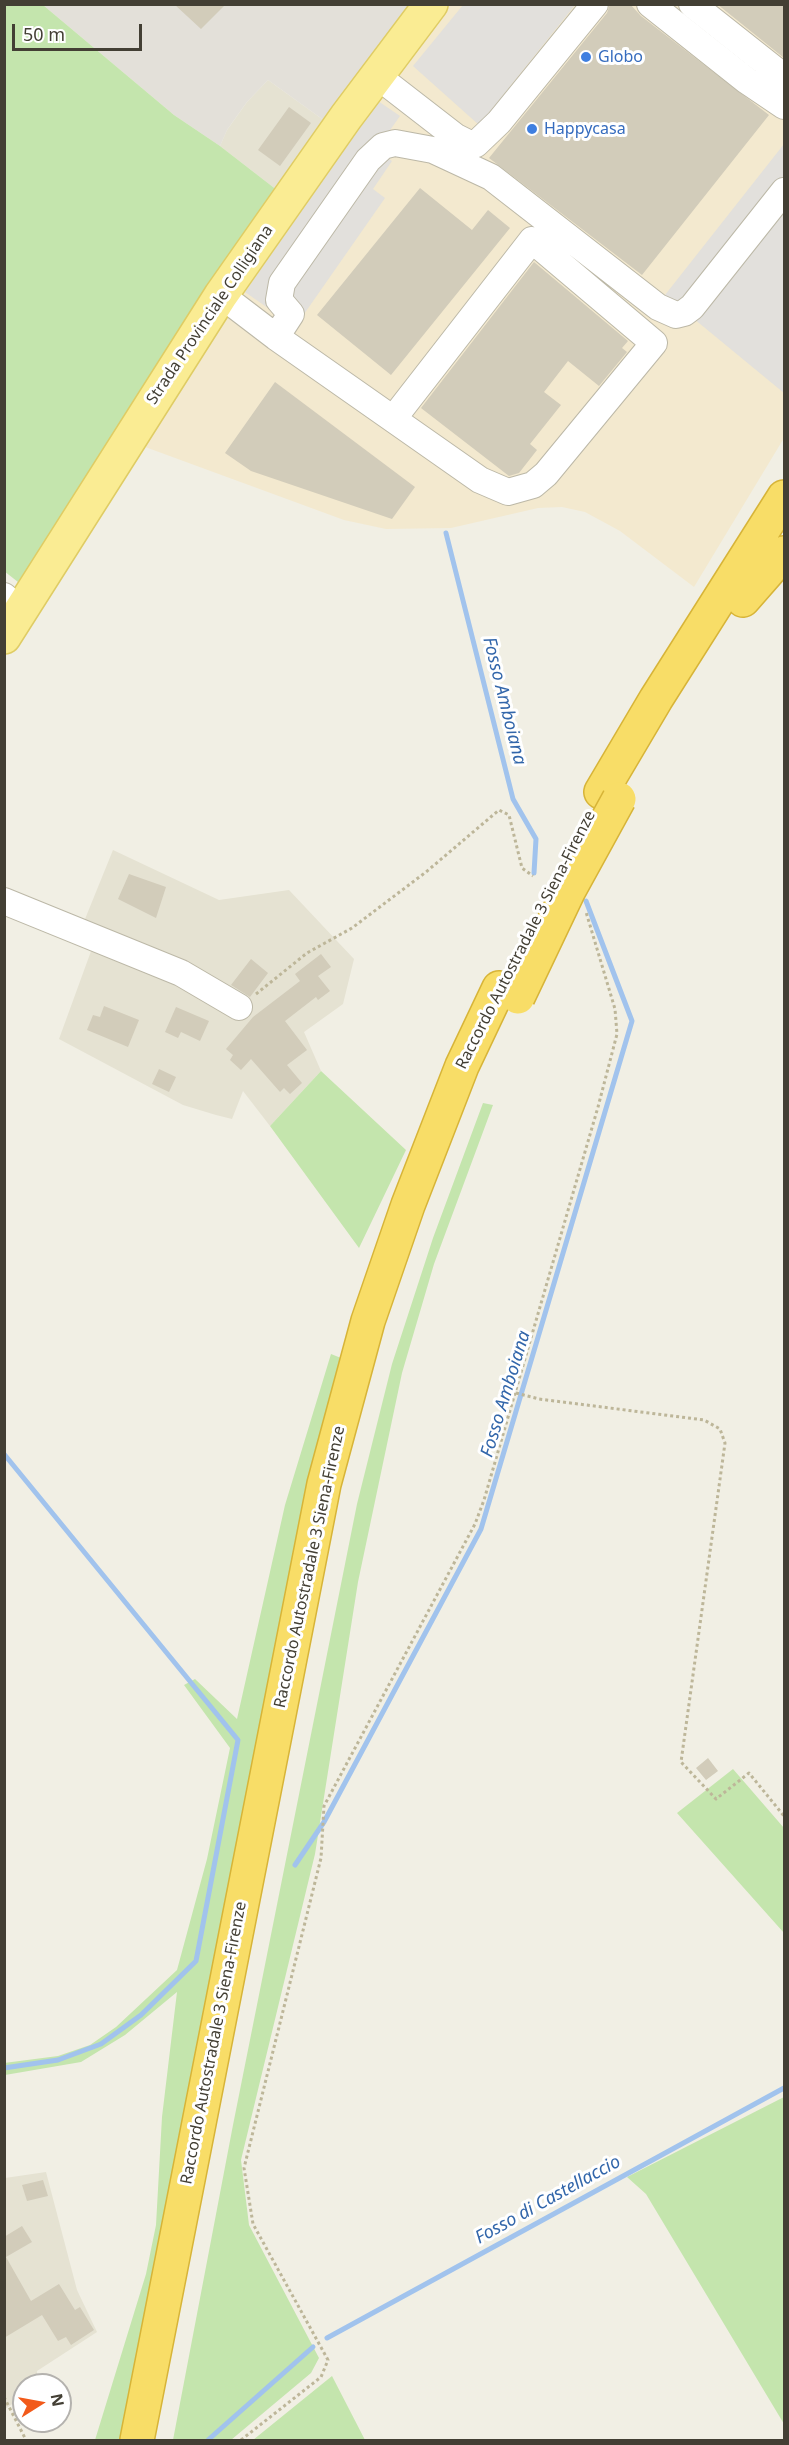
<!DOCTYPE html>
<html>
<head>
<meta charset="utf-8">
<style>
	body { margin:0 }
	#map { position:relative; width:789px; height:2445px; overflow:hidden; background:#f1efe4; font-family:"Noto Sans",sans-serif }
	canvas { display:block }
	.frame { position:absolute; inset:0; border:6px solid #433f34; pointer-events:none }
	.north { position:absolute; left:12px; top:2373px; width:60px; height:60px; box-sizing:border-box; background:#fff; border:2px solid #b4b2ae; border-radius:50%; rotate:79deg; font-size:16px; font-weight:700; line-height:24px; text-align:center; color:#433f34 }
	.north::after { content:''; display:block; margin:auto; width:21px; height:27px; background:#f25a1a; clip-path:polygon(50% 0,100% 100%,50% 72%,0 100%) }
	.scale { position:absolute; left:12px; top:24px; width:130px; height:27px; box-sizing:border-box; border:3px solid #433f34; border-top:0; padding-left:8px; font-size:18px; line-height:21px; white-space:nowrap; color:#433f34; -webkit-text-stroke:4px #fff; paint-order:stroke }
</style>
</head>
<body>
<div id="map">
<canvas width="789" height="2445"></canvas>
<div class="frame"></div>
<div class="north">N</div>
<div class="scale">50 m</div>
</div>
<script>
const g = document.querySelector('canvas').getContext('2d');
g.lineJoin = 'round';
function fillPath(path, color) {
  g.fillStyle = color;
  g.fill(path, 'evenodd');
}
function toPath(rows) {
  const path = new Path2D();
  for (const r of rows) {
    path.moveTo(r[0], r[1]);
    for (let i = 2; i < r.length; i += 2) path.lineTo(r[i], r[i + 1]);
  }
  return path;
}
function strokePath(path, color, width, dash) {
  g.strokeStyle = color;
  g.lineWidth = width;
  g.lineCap = dash ? 'butt' : 'round';
  g.setLineDash(dash || []);
  g.stroke(path);
}
function label(font, color, halo, rows, align = 'center') {
  g.font = font + ' "Noto Sans",sans-serif';
  g.lineWidth = 6;
  g.setLineDash([]);
  g.textBaseline = 'middle';
  g.strokeStyle = halo;
  g.fillStyle = color;
  for (const [text, x, y, turn = 0] of rows) {
    g.save();
    g.translate(x, y);
    g.rotate((+turn || 0) * Math.PI / 180);
    g.textAlign = isNaN(turn) ? turn : align;
    if (halo) g.strokeText(text, 0, 0);
    g.fillText(text, 0, 0);
    g.restore();
  }
}
fillPath(toPath([
	[268,80,329,124,282,194,220,146,227,130,247,102],
	[113,850,219,900,289,890,354,959,343,1004,304,1032,321,1071,270,1126,243,1091,232,1119,216,1115,183,1105,59,1039,98,932,83,924],
	[46,2172,77,2290,97,2332,37,2371,37,2385,24,2385,24,2396,5,2409,5,2178]
]), '#e5e2d2');
fillPath(toPath([
	[441,5,784,5,784,438,694,587,620,531,585,512,562,507,538,508,451,528,386,529,344,520,137,444]
]), '#f3e9cf');
fillPath(toPath([
	[43,5,416,5,329,124,268,80,247,102,227,130,220,146,174,115]
]), '#e3e0d9');
fillPath(toPath([
	[4,5,43,5,174,115,220,146,282,194,18,582,4,571],
	[321,1071,406,1150,359,1248,270,1126],
	[483,1103,493,1105,434,1264,402,1373,358,1582,315,1854,241,2160,249,2225,319,2358,311,2373,231,2440,173,2440,233,2125,357,1504,392,1364,433,1238],
	[331,1354,341,1358,295,1546,124,2440,95,2440,146,2274,156,2225,162,2117,177,1992,125,2035,81,2062,5,2075,4,2063,58,2056,90,2045,116,2027,177,1970,207,1859,230,1748,184,1685,195,1679,237,1719,285,1505],
	[733,1769,784,1828,784,1933,677,1813],
	[784,2097,784,2424,646,2194,627,2177],
	[332,2376,365,2440,253,2440]
]), '#c4e5ad');
fillPath(toPath([
	[463,5,575,5,479,125,413,66],
	[378,101,400,116,376,150,392,161,373,189,385,198,295,327,245,292],
	[784,144,784,393,665,295]
]), '#e2e0dc');
strokePath(toPath([
	[446,533,513,799,536,839,534,873],
	[4,1454,238,1740,196,1961,141,2015,101,2044,58,2060,4,2068],
	[295,1865,324,1822,481,1529,632,1021,586,901],
	[327,2338,784,2088],
	[208,2440,313,2347]
]), '#a1c3ed', 5);
fillPath(toPath([
	[174,4,226,4,201,29],
	[610,4,630,4,641,16,769,115,642,275,489,158,607,13],
	[717,4,784,4,784,58],
	[289,107,311,123,280,166,258,150],
	[420,188,472,230,488,210,510,228,391,375,317,315],
	[534,262,628,341,622,348,627,352,599,386,568,361,544,392,561,405,530,444,537,450,519,473,509,476,421,408],
	[275,382,415,487,392,519,251,471,225,453],
	[129,874,166,887,156,918,118,899],
	[321,954,331,967,318,976,330,991,318,1000,316,997,285,1021,307,1050,287,1065,302,1083,290,1094,284,1088,280,1092,251,1059,241,1070,230,1060,233,1055,226,1049,253,1017,300,981,295,974],
	[251,959,268,973,250,997,231,985],
	[104,1006,139,1020,128,1047,87,1030,93,1015,100,1017],
	[176,1007,209,1021,200,1041,181,1032,178,1038,165,1032],
	[159,1069,176,1077,169,1092,152,1084],
	[708,1758,718,1771,706,1780,696,1768],
	[43,2180,48,2196,27,2201,22,2185],
	[22,2226,32,2242,6,2257,31,2301,59,2284,75,2310,80,2307,94,2330,71,2345,66,2337,58,2341,42,2315,4,2338,4,2237]
]), '#d2ccba');
const minor = toPath([
	[650,4,747,81,784,106],
	[692,4,784,77],
	[376,75,456,137,468,143,476,144,499,122,595,4],
	[221,295,276,337,480,480,508,492,533,485,546,474,654,343,532,240,393,419],
	[276,337,291,314,279,300,282,283,368,160,383,146,395,143,433,150,491,177,658,307,676,315,684,313,692,307,784,191],
	[4,596,20,611],
	[4,901,181,973,239,1007]
]);
const major = toPath([
	[4,637,221,295,346,117,431,4]
]);
const highway = toPath([
	[743,600,784,553],
	[601,792,656,699,784,497],
	[137,2440,324,1484,368,1321,408,1205,462,1066,499,988]
]);
strokePath(minor, '#bcb8a7', 28);
strokePath(major, '#dfcc64', 36);
strokePath(highway, '#d7b438', 36);
strokePath(toPath([
	[256,994,307,953,352,928,426,872,499,810,509,815,522,868,533,876],
	[516,1393,539,1399,704,1420,720,1429,725,1443,681,1762,716,1799,749,1773,784,1816],
	[4,2397,26,2440],
	[241,2440,321,2377,328,2360,253,2224,244,2168,321,1858,324,1806,475,1524,484,1500,598,1107,617,1034,615,1009,586,912]
]), '#bdb699', 3, [3, 3]);
strokePath(minor, '#fff', 26);
strokePath(major, '#faec93', 33);
strokePath(highway, '#f8dd67', 33);
const highwayBridge = toPath([
	[518,997,569,890,619,799]
]);
strokePath(highwayBridge, '#d7b438', 36, []);
strokePath(highwayBridge, '#f8dd67', 33);
for (const [x, y, r, color] of [
	[586,57,6,"#3f7fe0"],
	[532,129,6,"#3f7fe0"]
]) {
  const dot = new Path2D();
  dot.arc(x, y, r, 0, 2 * Math.PI);
  g.fillStyle = color;
  g.fill(dot);
  strokePath(dot, '#fff', 2);
}
label('16px', '#366cbe', '#fff', [
	["Globo",598,57],
	["Happycasa",544,129]
], 'left');
label('16px', '#433f34', '#fff', [
	["Strada Provinciale Colligiana",210,315,-56],
	["Raccordo Autostradale 3 Siena-Firenze",526,940,-63],
	["Raccordo Autostradale 3 Siena-Firenze",310,1567,-78],
	["Raccordo Autostradale 3 Siena-Firenze",214,2043,-79]
]);
label('italic 18px', '#3266aa', '#fff', [
	["Fosso Amboiana",504,701,76],
	["Fosso Amboiana",506,1394,-73],
	["Fosso di Castellaccio",548,2200,-29]
]);
</script>
</body>
</html>
